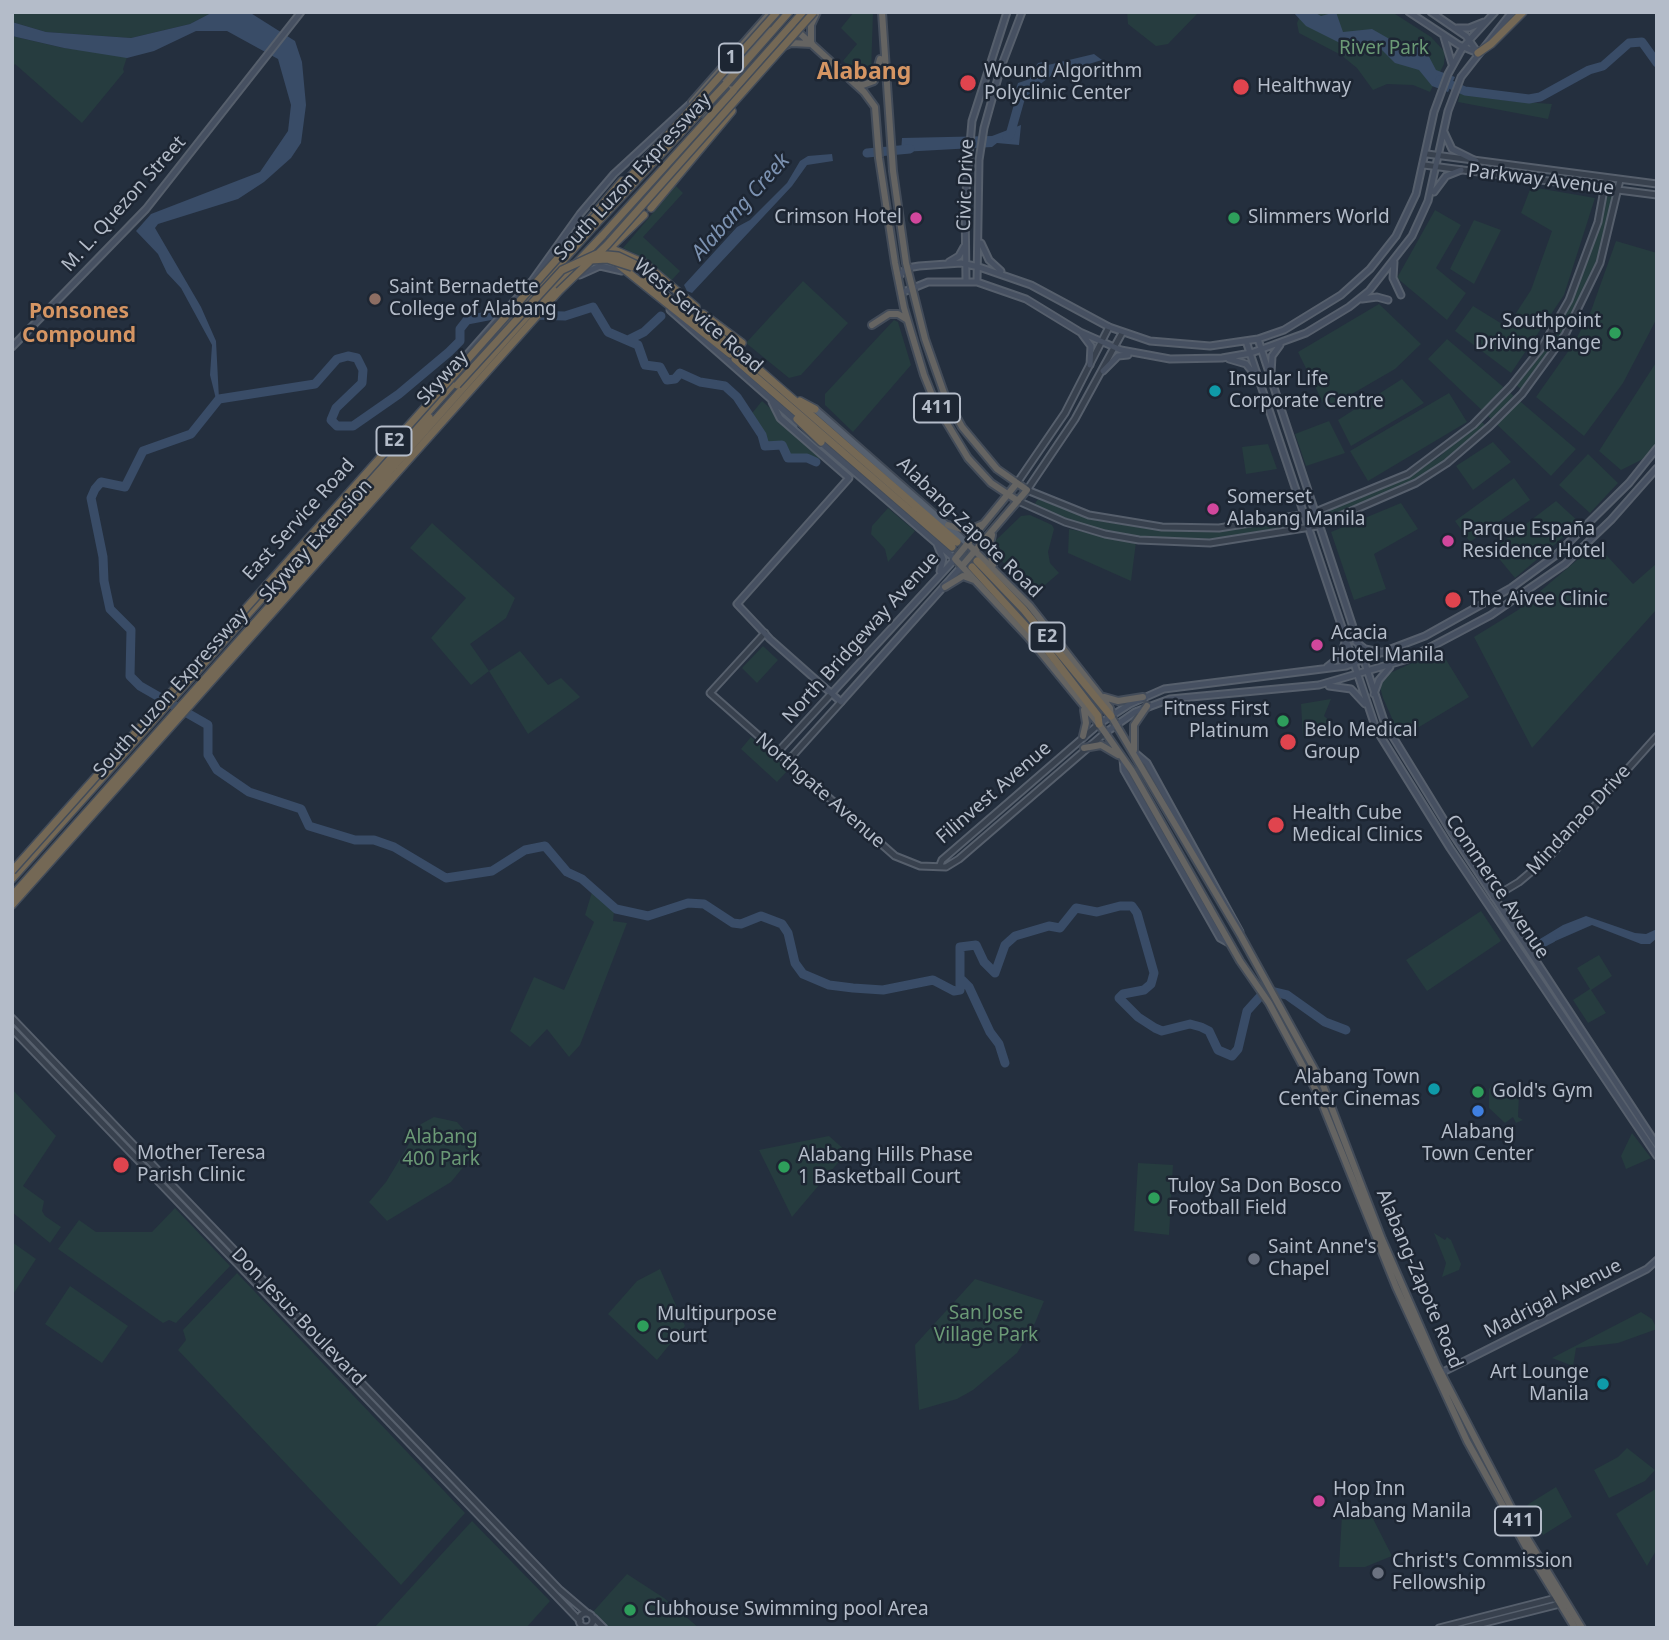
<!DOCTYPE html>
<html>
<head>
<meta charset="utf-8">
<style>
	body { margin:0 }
	#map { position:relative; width:1669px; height:1640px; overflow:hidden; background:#242f3e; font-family:"Noto Sans",sans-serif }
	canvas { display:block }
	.frame { position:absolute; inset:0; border:14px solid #b4bcc9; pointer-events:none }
</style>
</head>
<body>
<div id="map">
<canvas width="1669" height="1640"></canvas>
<div class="frame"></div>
</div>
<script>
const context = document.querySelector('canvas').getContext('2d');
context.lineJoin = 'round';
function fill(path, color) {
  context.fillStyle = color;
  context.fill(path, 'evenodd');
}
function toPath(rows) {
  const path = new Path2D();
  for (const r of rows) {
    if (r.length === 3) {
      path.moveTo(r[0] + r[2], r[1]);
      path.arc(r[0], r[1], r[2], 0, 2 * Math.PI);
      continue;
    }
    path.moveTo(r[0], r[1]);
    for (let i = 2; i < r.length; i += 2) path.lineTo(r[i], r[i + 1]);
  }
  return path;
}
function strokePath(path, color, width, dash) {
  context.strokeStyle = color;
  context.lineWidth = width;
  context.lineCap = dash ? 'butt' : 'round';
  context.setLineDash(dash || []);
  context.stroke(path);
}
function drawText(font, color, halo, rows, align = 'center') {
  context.font = font + ' "Noto Sans",sans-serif';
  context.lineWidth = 5;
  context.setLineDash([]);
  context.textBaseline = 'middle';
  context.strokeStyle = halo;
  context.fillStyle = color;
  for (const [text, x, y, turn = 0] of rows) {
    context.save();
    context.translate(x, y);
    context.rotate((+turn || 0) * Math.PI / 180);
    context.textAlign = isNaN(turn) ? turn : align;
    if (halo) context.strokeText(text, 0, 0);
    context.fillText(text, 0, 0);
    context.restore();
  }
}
fill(toPath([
	[12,12,213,12,190,24,131,38,46,32,12,22],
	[854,12,873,12,871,74,862,78,843,61,857,44,841,28],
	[1127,12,1194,12,1197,14,1168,44,1156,46,1128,24],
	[1302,12,1392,12,1431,37,1445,52,1444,64,1430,92,1413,85,1387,84,1373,90,1357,68,1341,55,1299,33,1297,23],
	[12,36,64,48,128,54,123,69,124,72,82,123,15,64,12,68],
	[1460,93,1510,101,1552,104,1548,119,1458,102],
	[676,186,683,193,643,237,680,271,671,281,646,259,623,248],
	[1531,187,1595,198,1564,295,1511,373,1455,331,1473,306,1507,327,1531,290,1552,231,1521,213],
	[1606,191,1615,192,1598,262,1574,315,1522,390,1515,384,1565,310,1580,278,1600,221],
	[1435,210,1461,225,1436,268,1466,293,1447,320,1397,278],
	[1474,220,1501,230,1474,284,1450,269],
	[1616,241,1657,253,1657,318,1623,383,1584,436,1536,397,1574,343,1591,311],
	[803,281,848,323,801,375,789,378,746,343],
	[1379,304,1421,344,1395,369,1326,409,1298,352],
	[894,320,898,322,911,365,853,432,825,405,825,394],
	[1447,339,1576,449,1551,476,1428,359],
	[1657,361,1657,442,1643,459,1621,470,1599,451],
	[1402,379,1424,403,1351,446,1338,420],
	[1449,393,1467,422,1368,481,1350,451],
	[762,401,843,473,845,480,824,460,808,456,790,458,782,443,765,444,763,433,749,417],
	[1480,420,1487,427,1446,461,1415,482,1320,523,1318,513,1401,481,1439,457],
	[1329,421,1345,453,1306,466,1295,434],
	[1493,442,1511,462,1473,490,1456,466],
	[1268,444,1277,469,1246,474,1242,447],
	[1588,454,1618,483,1590,513,1559,485],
	[1514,478,1530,500,1470,542,1455,521],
	[1038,499,1090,519,1142,528,1219,531,1293,520,1295,527,1222,539,1143,538,1098,529,1051,513,1034,505],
	[1556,501,1580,523,1515,578,1492,550],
	[1401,503,1418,529,1374,554,1386,589,1354,600,1331,532],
	[888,508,915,531,888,562,885,549,871,534,872,526],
	[1030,515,1052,525,1054,529,1048,552,1050,563,1059,573,1032,596,995,553,996,540,1021,516],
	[432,523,515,598,506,618,470,644,489,671,520,651,548,685,561,678,580,697,528,734,489,671,471,685,431,638,466,598,410,548],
	[1069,529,1136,542,1131,581,1068,553],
	[1596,544,1633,584,1657,563,1657,609,1532,748,1474,637,1518,610],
	[763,646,778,660,757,683,742,668],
	[1440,650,1469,697,1404,736,1399,734,1383,698,1380,687,1382,681,1388,674],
	[1331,699,1324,716,1334,725,1325,734,1317,732,1303,738,1301,704],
	[751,737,788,770,777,782,741,749],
	[592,892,614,911,613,921,627,923,580,1045,569,1057,547,1029,530,1047,510,1031,534,977,564,990,594,922,585,915],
	[1481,911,1501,941,1427,991,1406,960],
	[1599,955,1612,976,1591,990,1606,1013,1588,1023,1573,1000,1590,989,1577,968],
	[1501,1081,1519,1094,1518,1117,1523,1120,1516,1123,1513,1117,1505,1123,1489,1108,1489,1089,1493,1083],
	[12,1089,56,1136,23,1186,44,1201,42,1211,45,1216,61,1227,50,1243,12,1212],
	[434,1117,457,1122,464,1130,471,1148,469,1160,451,1182,387,1221,369,1202,386,1182,421,1124],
	[1632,1133,1651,1158,1626,1169,1621,1156],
	[829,1136,847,1152,792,1217,759,1150],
	[1138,1163,1173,1165,1169,1235,1134,1231],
	[175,1208,230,1266,176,1323,169,1320,163,1323,58,1249,79,1220,96,1232,152,1232],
	[1434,1233,1445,1240,1447,1237,1451,1240,1461,1264,1459,1270,1442,1277,1446,1263],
	[12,1242,36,1259,12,1296],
	[660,1269,685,1326,657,1360,608,1314,637,1281],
	[237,1273,465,1513,401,1585,178,1350,186,1340,183,1330],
	[975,1279,1044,1301,1035,1323,1017,1353,973,1390,957,1399,919,1410,915,1345],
	[70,1286,128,1326,102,1363,45,1324],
	[1641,1312,1652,1319,1657,1329,1618,1343,1576,1348,1573,1366,1552,1358],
	[1627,1448,1655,1470,1645,1481,1609,1498,1594,1470,1618,1457],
	[1556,1487,1572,1517,1543,1535,1527,1505],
	[1657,1488,1657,1549,1647,1566,1616,1514],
	[1359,1505,1368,1509,1392,1556,1365,1567,1339,1567,1342,1515],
	[472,1521,550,1601,526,1628,374,1628],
	[627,1574,664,1598,699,1628,602,1628,592,1613]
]), '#263c3f');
fill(toPath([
	[213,12,249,12,295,41,302,62,306,105,301,143,291,158,264,182,238,199,158,224,155,228,201,307,216,341,219,399,216,399,210,375,212,345,181,288,167,273,158,254,136,231,151,214,260,172,288,131,291,105,278,59,227,31,196,31,154,51,127,58,64,48,12,36,12,22,46,32,131,38,190,24],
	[1293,12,1314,12,1321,16,1336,12,1343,32,1372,29,1393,41,1420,47,1426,51,1436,70,1455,77,1448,92,1432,86,1419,70,1395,63,1381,49,1368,48,1358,52,1306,26],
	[1094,54,1102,60,1052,75,1025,96,1017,97,1015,92,1018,83,1027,80,1038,63,1043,62,1048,65],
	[1021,125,1019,145,997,143,992,147,901,152,902,138,992,136],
	[832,154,833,161,807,165,792,186,692,293,687,291,684,285,737,227,750,220,787,183,800,161,808,156],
	[1586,916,1635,933,1646,934,1657,929,1657,938,1650,944,1641,944,1592,925,1544,946,1540,939,1563,925]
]), '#394c67');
strokePath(toPath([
	[1440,80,1465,91,1529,99,1540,97,1589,70,1603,66,1629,43,1642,42,1657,63],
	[1007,137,1010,135,1021,96,1029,88],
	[867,153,910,149],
	[630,339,644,332,661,316],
	[219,399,191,434,143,451,125,487,101,482,95,489,91,498,103,557,104,581,110,609,131,630,130,676,140,686,208,725,208,755,217,770,249,792,301,809,309,826,355,840,374,840,394,847,446,878,492,871,525,850,545,846,567,872,582,879,616,909,648,916,688,903,704,904,733,923,741,924,761,916,782,924,788,933,795,963,803,974,829,985,853,988,883,990,933,980,954,991,960,990,960,947,976,945,984,962,995,973,1005,945,1015,936,1049,926,1060,928,1076,908,1097,912,1120,906,1132,906,1137,913,1154,973,1151,984,1144,990,1123,994,1119,998,1138,1017,1155,1028,1162,1031,1190,1024,1201,1027,1209,1031,1218,1050,1232,1056,1238,1049,1247,1011,1266,990,1287,995,1325,1022,1346,1030],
	[219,399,315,384,337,359,348,356,357,358,363,370,362,383,336,408,331,420,337,426,353,426,399,394,449,352,460,341,460,329,467,320,498,314,565,316,593,307,608,332,638,345,645,365,660,367,667,380,675,379,680,373,700,382,725,386,737,397,762,435,765,446,782,445,788,458,807,458,816,462],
	[1535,947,1552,938],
	[962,980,969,987,990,1032,999,1044,1005,1063]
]), '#394c67', 9);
strokePath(toPath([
	[952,547,972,567]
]), '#3a4453', 7, [7, 3.5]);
const tertiary = toPath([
	[1427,154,1657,184],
	[1424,165,1657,195],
	[1122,333,1075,419,1027,490,1089,515,1162,527,1219,528,1313,513,1408,474,1473,425,1511,386,1542,347,1569,300,1598,222,1606,179],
	[1017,483,1065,413,1109,327],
	[1018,501,1065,522,1105,534,1139,540,1210,543,1317,526,1416,483,1447,463,1490,426,1522,394,1565,335,1600,263,1620,180],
	[765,633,710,693,895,856,920,866,946,867,959,859,1105,733],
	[777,753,832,693],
	[787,762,841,702],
	[940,865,942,860,1099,724],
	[1494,897,1519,882,1551,855,1657,736],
	[12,1018,560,1590,587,1613],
	[12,1029,580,1621],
	[586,1620,7],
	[594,1618,604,1628],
	[1439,1628,1560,1597],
	[1465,1628,1564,1603]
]);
const secondary = toPath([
	[1409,12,1459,45,1478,53],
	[1431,12,1466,36,1478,53],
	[1457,28,1469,28,1484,22],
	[1444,37,1452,64],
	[1444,132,1452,149,1476,161],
	[1434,192,1446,176,1461,170],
	[981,243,989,260,1001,271],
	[949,262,959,256,964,247],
	[1394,262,1393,278,1401,295],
	[580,275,600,266,622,271],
	[898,277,907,268,919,266,961,263,979,267,1031,285,1109,327,1150,341,1210,346,1258,339,1284,330,1341,295,1370,269,1396,236,1416,194,1434,112,1448,74,1463,47,1495,12],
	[966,280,965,203,972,121,1007,12],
	[977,282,979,160,984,128,1001,67,1022,12],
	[901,293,928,282,977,282,1026,299,1080,332,1121,350,1170,359,1222,358,1251,353,1306,333,1349,307,1369,291,1412,236,1428,201,1448,111,1461,77,1512,12],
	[1362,299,1377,297,1388,300],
	[670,310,797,422],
	[1082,334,1091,346,1090,365],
	[1258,339,1385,724,1452,833,1657,1145],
	[1246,341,1376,729,1450,848,1657,1156],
	[12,347,146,209,301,12],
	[1229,359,1246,364,1255,375],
	[1103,371,1118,356,1128,355],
	[1271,374,1272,356,1280,345],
	[435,391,532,281,580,214,614,174,692,102],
	[772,402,780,418,849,478,737,604,770,639,841,702,962,566],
	[820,442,955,559,832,693],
	[937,544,943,559,940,571],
	[1356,642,1365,649,1385,653],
	[1327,667,1341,656,1345,642],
	[1329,686,1351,689,1365,704],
	[1374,694,1379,680,1390,667],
	[1099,724,1130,704,1164,689,1346,666,1425,636,1511,588,1556,555,1629,483,1657,448],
	[1105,733,1135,712,1170,699,1319,685,1408,659,1491,615,1565,564,1611,520,1657,468],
	[1134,752,1147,763,1240,932],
	[1123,759,1124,770,1203,908,1220,938,1229,943],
	[1439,1374,1647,1269,1657,1260]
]);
const primary = toPath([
	[815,409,968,544]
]);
const trunk = toPath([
	[882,12,893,171,906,263,925,339,945,396,962,427,997,469,1027,490,962,566],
	[794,28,864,92,875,107,879,158,895,263,904,308,924,375,936,405,968,458,991,483,1018,501],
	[811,43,811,25,817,12],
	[773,51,791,43,812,44],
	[856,83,863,85,874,81,880,59],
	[736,90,727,89,724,81,769,30],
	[726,113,713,116,704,114,692,102,771,12],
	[872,325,889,314,898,314,906,319],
	[1017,483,955,559,1028,637,1099,724,1132,771,1240,961,1269,1003,1319,1096,1396,1287,1467,1441,1527,1549,1575,1628],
	[948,525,967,531,983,524],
	[992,535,989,548,993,565],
	[968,544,1030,606,1110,708,1111,716,1241,936,1323,1085,1382,1239,1437,1365,1526,1536,1582,1628],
	[945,587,963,576,974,580],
	[1104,697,1118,701,1143,697],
	[1083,736,1086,723,1084,710],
	[1084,748,1101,745,1118,755],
	[1134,750,1134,725,1147,706]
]);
const motorway = toPath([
	[1478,53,1491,44,1523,12],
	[726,84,789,12],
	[733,91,803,12],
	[651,208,732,111],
	[578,233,622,181],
	[610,248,644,263,696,307],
	[609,249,644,215],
	[619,265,730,354],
	[645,277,723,346],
	[703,314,742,343],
	[717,334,735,349],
	[740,353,957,542],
	[735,359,952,547],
	[800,401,815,409],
	[797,419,821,442],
	[977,561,1024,610,1111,716],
	[972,567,1045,647,1098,716,1099,724],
	[295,568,429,417],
	[12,879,593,227],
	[12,896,535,307,603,235],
	[12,905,559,291]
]);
strokePath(tertiary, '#565f6c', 9);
strokePath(secondary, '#565f6c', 9);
strokePath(primary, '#414a57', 10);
strokePath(trunk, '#434c59', 10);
strokePath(motorway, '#434c59', 10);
strokePath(tertiary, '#38414e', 5);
strokePath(secondary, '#465061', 5);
strokePath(primary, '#56606e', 6);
strokePath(trunk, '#656462', 6);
strokePath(motorway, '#746855', 7);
const motorwayBridge = toPath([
	[593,227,726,84],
	[603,235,733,91],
	[590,260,607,259,632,267],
	[559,291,607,245,814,12],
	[457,385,562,270,597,254,618,256,637,265],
	[12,871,777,12]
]);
strokePath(motorwayBridge, '#434c59', 10, []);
strokePath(motorwayBridge, '#746855', 7);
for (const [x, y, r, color] of [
	[968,83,9,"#e0444e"],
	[1241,87,9,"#e0444e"],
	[916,218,7,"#d1479c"],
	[1234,218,7,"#2e9e5b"],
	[375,299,7,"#8d6e63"],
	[1615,333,7,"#2e9e5b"],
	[1215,391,7,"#0f9aa8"],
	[1213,509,7,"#d1479c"],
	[1448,541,7,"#d1479c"],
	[1453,600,9,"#e0444e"],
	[1317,645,7,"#d1479c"],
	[1283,721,7,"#2e9e5b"],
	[1288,742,9,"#e0444e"],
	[1276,825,9,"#e0444e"],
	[1434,1089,7,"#0f9aa8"],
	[1478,1092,7,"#2e9e5b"],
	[1478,1111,7,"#3f7fe0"],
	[121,1165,9,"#e0444e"],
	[784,1167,7,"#2e9e5b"],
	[1154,1198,7,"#2e9e5b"],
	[1254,1259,7,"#6b7280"],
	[643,1326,7,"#2e9e5b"],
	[1603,1384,7,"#0f9aa8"],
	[1319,1501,7,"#d1479c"],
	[1378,1573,7,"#6b7280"],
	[630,1610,7,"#2e9e5b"]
]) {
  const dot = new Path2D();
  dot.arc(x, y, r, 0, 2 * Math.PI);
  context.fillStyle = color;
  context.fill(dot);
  strokePath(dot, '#1d2633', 2.5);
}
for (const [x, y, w] of [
	[731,58,24],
	[937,408,46],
	[394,441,35],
	[1047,637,35],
	[1518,1521,46]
]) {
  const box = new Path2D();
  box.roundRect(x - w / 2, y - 14.5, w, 29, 5);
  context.fillStyle = '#1d2633';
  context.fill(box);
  strokePath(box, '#b4bcc9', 2);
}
drawText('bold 18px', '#b4bcc9', null, [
	["1",731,58],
	["411",937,408],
	["E2",394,441],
	["E2",1047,637],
	["411",1518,1521]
]);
drawText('19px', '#6b9a76', '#1d2633', [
	["River Park",1384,49],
	["Alabang",441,1138],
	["400 Park",441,1160],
	["San Jose",986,1314],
	["Village Park",986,1336]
]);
drawText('19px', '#b4bcc9', '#1d2633', [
	["Wound Algorithm",984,72],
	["Polyclinic Center",984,94],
	["Healthway",1257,87],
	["Crimson Hotel",902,218,"right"],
	["Slimmers World",1248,218],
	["Saint Bernadette",389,288],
	["College of Alabang",389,310],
	["Southpoint",1601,322,"right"],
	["Driving Range",1601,344,"right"],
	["Insular Life",1229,380],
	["Corporate Centre",1229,402],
	["Somerset",1227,498],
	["Alabang Manila",1227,520],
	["Parque España",1462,530],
	["Residence Hotel",1462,552],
	["The Aivee Clinic",1469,600],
	["Acacia",1331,634],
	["Hotel Manila",1331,656],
	["Fitness First",1269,710,"right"],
	["Platinum",1269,732,"right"],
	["Belo Medical",1304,731],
	["Group",1304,753],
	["Health Cube",1292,814],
	["Medical Clinics",1292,836],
	["Alabang Town",1420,1078,"right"],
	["Center Cinemas",1420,1100,"right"],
	["Gold's Gym",1492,1092],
	["Alabang",1478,1133,"center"],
	["Town Center",1478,1155,"center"],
	["Mother Teresa",137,1154],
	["Parish Clinic",137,1176],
	["Alabang Hills Phase",798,1156],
	["1 Basketball Court",798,1178],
	["Tuloy Sa Don Bosco",1168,1187],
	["Football Field",1168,1209],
	["Saint Anne's",1268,1248],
	["Chapel",1268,1270],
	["Multipurpose",657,1315],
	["Court",657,1337],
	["Art Lounge",1589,1373,"right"],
	["Manila",1589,1395,"right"],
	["Hop Inn",1333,1490],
	["Alabang Manila",1333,1512],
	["Christ's Commission",1392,1562],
	["Fellowship",1392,1584],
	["Clubhouse Swimming pool Area",644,1610]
], 'left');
drawText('19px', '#b4bcc9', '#1d2633', [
	["South Luzon Expressway",633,177,-47],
	["Parkway Avenue",1541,180,7],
	["Civic Drive",966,185,-88],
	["M. L. Quezon Street",124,204,-48],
	["West Service Road",698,316,41],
	["Skyway",443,378,-48],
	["East Service Road",299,520,-48],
	["Alabang-Zapote Road",969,528,44],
	["Skyway Extension",316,541,-48],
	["North Bridgeway Avenue",861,638,-48],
	["South Luzon Expressway",171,693,-48],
	["Northgate Avenue",820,791,41],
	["Filinvest Avenue",994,793,-41],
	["Mindanao Drive",1579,820,-47],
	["Commerce Avenue",1497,887,56],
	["Alabang-Zapote Road",1419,1279,67],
	["Madrigal Avenue",1553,1299,-27],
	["Don Jesus Boulevard",298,1317,46]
]);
drawText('italic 21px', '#7c92b1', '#1d2633', [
	["Alabang Creek",741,207,-48]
]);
drawText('bold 21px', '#d59563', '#1d2633', [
	["Ponsones",79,312],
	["Compound",79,336]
]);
drawText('bold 23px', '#d59563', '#1d2633', [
	["Alabang",864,72]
]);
</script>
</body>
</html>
